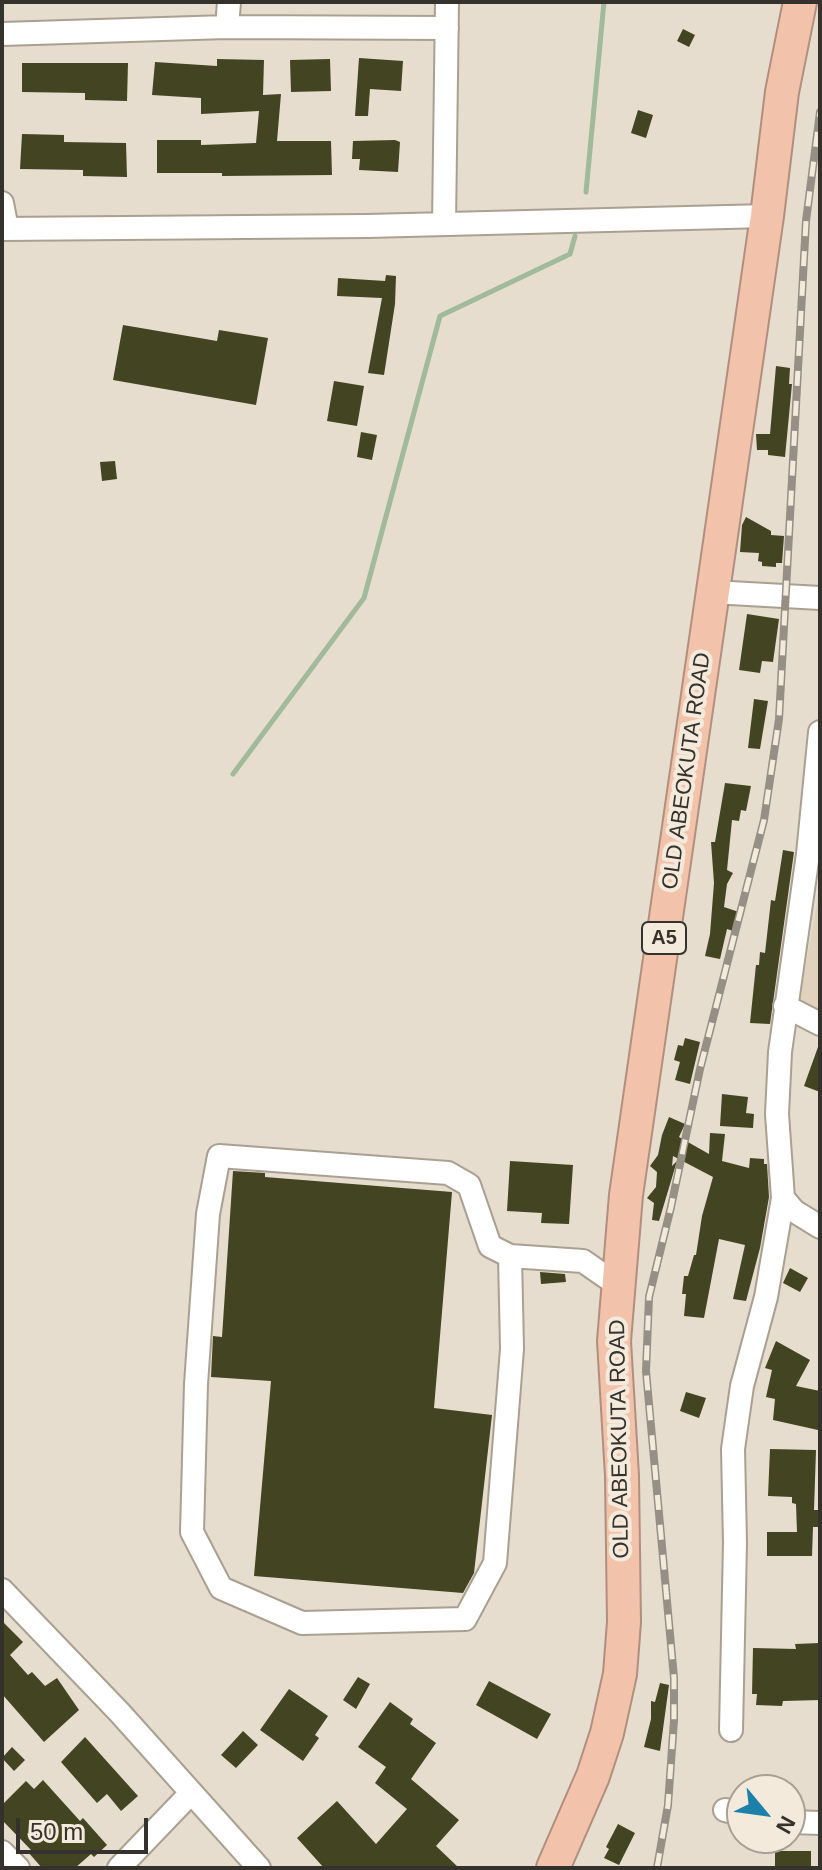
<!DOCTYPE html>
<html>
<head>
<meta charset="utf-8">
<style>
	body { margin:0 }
	#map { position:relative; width:822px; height:1870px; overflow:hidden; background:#e6ddce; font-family:Helvetica,sans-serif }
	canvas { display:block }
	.frame { position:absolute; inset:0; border:4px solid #35312c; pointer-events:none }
	.north { position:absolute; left:726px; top:1774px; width:80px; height:80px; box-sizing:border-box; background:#f4eadb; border:2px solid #a8a095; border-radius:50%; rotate:119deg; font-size:22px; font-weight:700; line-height:32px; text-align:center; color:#35312c }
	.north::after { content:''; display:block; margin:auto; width:28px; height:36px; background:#1d80ab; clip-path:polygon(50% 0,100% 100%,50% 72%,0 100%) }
	.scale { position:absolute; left:16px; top:1818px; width:132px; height:36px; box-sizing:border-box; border:4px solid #35312c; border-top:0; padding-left:10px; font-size:24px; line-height:28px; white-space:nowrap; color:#35312c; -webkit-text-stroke:6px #f4eadb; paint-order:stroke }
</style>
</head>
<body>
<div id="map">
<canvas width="822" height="1870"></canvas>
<div class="frame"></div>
<div class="north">N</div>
<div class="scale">50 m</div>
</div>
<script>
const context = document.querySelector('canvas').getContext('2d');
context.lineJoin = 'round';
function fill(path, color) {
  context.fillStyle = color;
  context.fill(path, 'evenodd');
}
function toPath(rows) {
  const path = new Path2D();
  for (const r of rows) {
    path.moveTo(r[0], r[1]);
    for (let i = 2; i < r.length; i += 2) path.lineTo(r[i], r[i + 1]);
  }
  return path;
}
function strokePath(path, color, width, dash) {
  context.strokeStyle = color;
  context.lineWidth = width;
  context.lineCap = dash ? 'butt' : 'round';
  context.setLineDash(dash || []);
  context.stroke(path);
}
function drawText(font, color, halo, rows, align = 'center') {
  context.font = font + ' Helvetica,sans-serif';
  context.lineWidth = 8;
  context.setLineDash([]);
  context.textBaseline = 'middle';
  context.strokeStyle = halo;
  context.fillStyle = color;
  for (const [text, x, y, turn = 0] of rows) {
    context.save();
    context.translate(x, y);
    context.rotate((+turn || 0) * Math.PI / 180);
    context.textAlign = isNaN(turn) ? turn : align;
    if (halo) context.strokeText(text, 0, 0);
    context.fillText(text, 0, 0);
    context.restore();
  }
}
fill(toPath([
	[820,886,820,1018,798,1008]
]), '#e0d2bd');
strokePath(toPath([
	[586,192,604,2],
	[233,774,364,598,440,316,570,254,575,236]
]), '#a0ba9b', 5);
fill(toPath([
	[683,29,695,35,689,47,677,41],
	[359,58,403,61,401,91,370,89,368,116,355,116],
	[217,59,264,60,263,95,281,94,277,141,331,141,332,175,222,176,222,173,157,173,157,140,201,140,201,145,256,143,259,111,201,114,201,98,152,95,155,62,217,66],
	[330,59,331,91,291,92,290,60],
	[22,63,128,63,127,101,85,100,85,93,22,92],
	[638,110,653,115,646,138,631,133],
	[22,134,64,135,64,142,126,143,127,177,83,176,83,170,20,169],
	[395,140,400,142,398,172,359,170,360,159,352,159,353,141],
	[386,275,396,276,395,304,384,375,368,373,382,298,337,296,338,278,385,281],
	[123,325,217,341,219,330,268,338,256,405,113,380],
	[776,366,790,368,789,384,792,384,785,457,768,455,768,450,757,450,756,434,770,434],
	[334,381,364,386,357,426,327,421],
	[361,432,377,435,372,460,357,457],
	[115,461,117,479,102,481,100,462],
	[746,517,771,531,771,535,784,536,782,563,776,563,776,567,762,566,762,562,758,561,759,553,740,552,742,525],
	[747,614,779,619,773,662,762,661,760,673,739,670],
	[754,699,768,701,760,749,748,748],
	[725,783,751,786,746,811,741,810,739,821,732,820,727,870,733,873,727,884,724,907,739,912,733,931,727,929,720,959,705,956,710,934,714,883,711,842,715,842],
	[783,850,794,852,770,1024,750,1023,756,965,759,965,760,952,765,953,771,900,775,901],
	[685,1038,700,1042,690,1084,675,1080,680,1062,674,1060,678,1045,683,1046],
	[818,1047,820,1048,820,1092,804,1086],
	[722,1094,748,1097,746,1113,754,1114,753,1128,720,1126],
	[669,1117,685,1124,679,1137,709,1154,710,1133,725,1134,722,1161,749,1168,750,1158,764,1159,764,1164,767,1164,769,1197,760,1248,746,1301,733,1299,745,1245,719,1239,704,1318,684,1316,686,1294,682,1294,684,1276,688,1276,694,1255,696,1255,702,1216,713,1177,673,1156,672,1166,677,1161,659,1221,652,1220,654,1203,647,1198,656,1187,657,1172,650,1166,658,1155,662,1135],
	[510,1161,573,1165,569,1224,541,1223,542,1213,507,1211],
	[233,1171,265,1173,265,1177,452,1192,434,1408,492,1415,474,1573,463,1593,254,1576,271,1381,211,1377,213,1336,222,1337],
	[790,1268,808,1278,800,1292,783,1283],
	[540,1272,565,1274,566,1282,541,1284],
	[776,1341,810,1360,796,1386,820,1391,818,1430,773,1420,775,1399,766,1397,772,1370,765,1368],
	[686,1392,706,1398,699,1418,680,1411],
	[770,1449,816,1450,814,1510,818,1510,818,1527,813,1527,812,1556,767,1556,767,1532,797,1532,796,1504,792,1503,792,1497,768,1496],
	[2,1621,23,1642,10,1655,28,1675,32,1672,45,1686,57,1678,79,1710,44,1742,2,1694],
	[820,1643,820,1700,783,1701,782,1706,756,1705,757,1694,752,1694,753,1648,796,1649,795,1644],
	[358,1677,370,1684,356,1709,343,1700],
	[489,1681,551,1714,537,1739,476,1705],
	[660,1683,669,1685,660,1751,644,1747,651,1719,651,1701,655,1702],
	[289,1689,328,1716,315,1735,319,1738,303,1761,260,1730],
	[390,1702,413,1719,410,1724,436,1743,411,1779,459,1820,436,1846,459,1868,324,1868,297,1838,337,1801,376,1844,407,1809,375,1783,386,1767,358,1747],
	[243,1731,258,1745,236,1768,221,1755],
	[85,1737,138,1796,121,1811,107,1794,97,1803,61,1762],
	[12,1747,25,1760,14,1771,2,1758],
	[43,1780,80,1821,83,1818,107,1845,94,1857,91,1854,75,1868,42,1868,28,1852,31,1850,2,1820,2,1805,26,1781,34,1789],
	[618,1824,635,1833,619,1865,604,1858,609,1849,606,1847],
	[775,1851,811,1851,811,1868,775,1868]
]), '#434421');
const minor = toPath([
	[227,27,229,2],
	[2,34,227,27,447,28],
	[2,203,7,229],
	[444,224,447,2],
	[2,229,367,226,767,216],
	[712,592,820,598],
	[820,732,808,854,780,1052,777,1114,783,1198,794,1211,820,1227],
	[785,1006,820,1024],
	[510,1256,512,1349,495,1563,465,1619,302,1623,221,1588,192,1532,196,1384,208,1214,219,1156,448,1173,469,1185,490,1246,510,1256,583,1261,619,1286],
	[2,1590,120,1713,259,1868],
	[731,1730,735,1543,733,1449,742,1386,766,1297,783,1198],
	[725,1810,742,1814],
	[790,1822,820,1823],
	[2,1852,18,1868],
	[119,1868,191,1793]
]);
const highway = toPath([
	[553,1868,593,1776,607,1733,620,1674,624,1622,622,1476,614,1341,626,1195,767,216,782,92,800,2]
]);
strokePath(minor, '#a9a092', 26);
strokePath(highway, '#b08f7e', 36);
strokePath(minor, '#fff', 22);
strokePath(highway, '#f2c2aa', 32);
const rail = toPath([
	[657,1868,668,1805,674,1720,674,1678,646,1371,649,1297,671,1207,700,1069,764,820,779,719,806,221,820,112]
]);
strokePath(rail, '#958f84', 8);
strokePath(rail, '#f4eadb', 5, [15]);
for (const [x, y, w] of [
	[664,938,44]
]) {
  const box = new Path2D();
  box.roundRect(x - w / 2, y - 16, w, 32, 6);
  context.fillStyle = '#f4eadb';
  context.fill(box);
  strokePath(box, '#35312c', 2);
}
drawText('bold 20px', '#35312c', null, [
	["A5",664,938]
]);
drawText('22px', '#35312c', '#f4eadb', [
	["OLD ABEOKUTA ROAD",687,771,-82],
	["OLD ABEOKUTA ROAD",620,1439,-91]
]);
</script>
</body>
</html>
